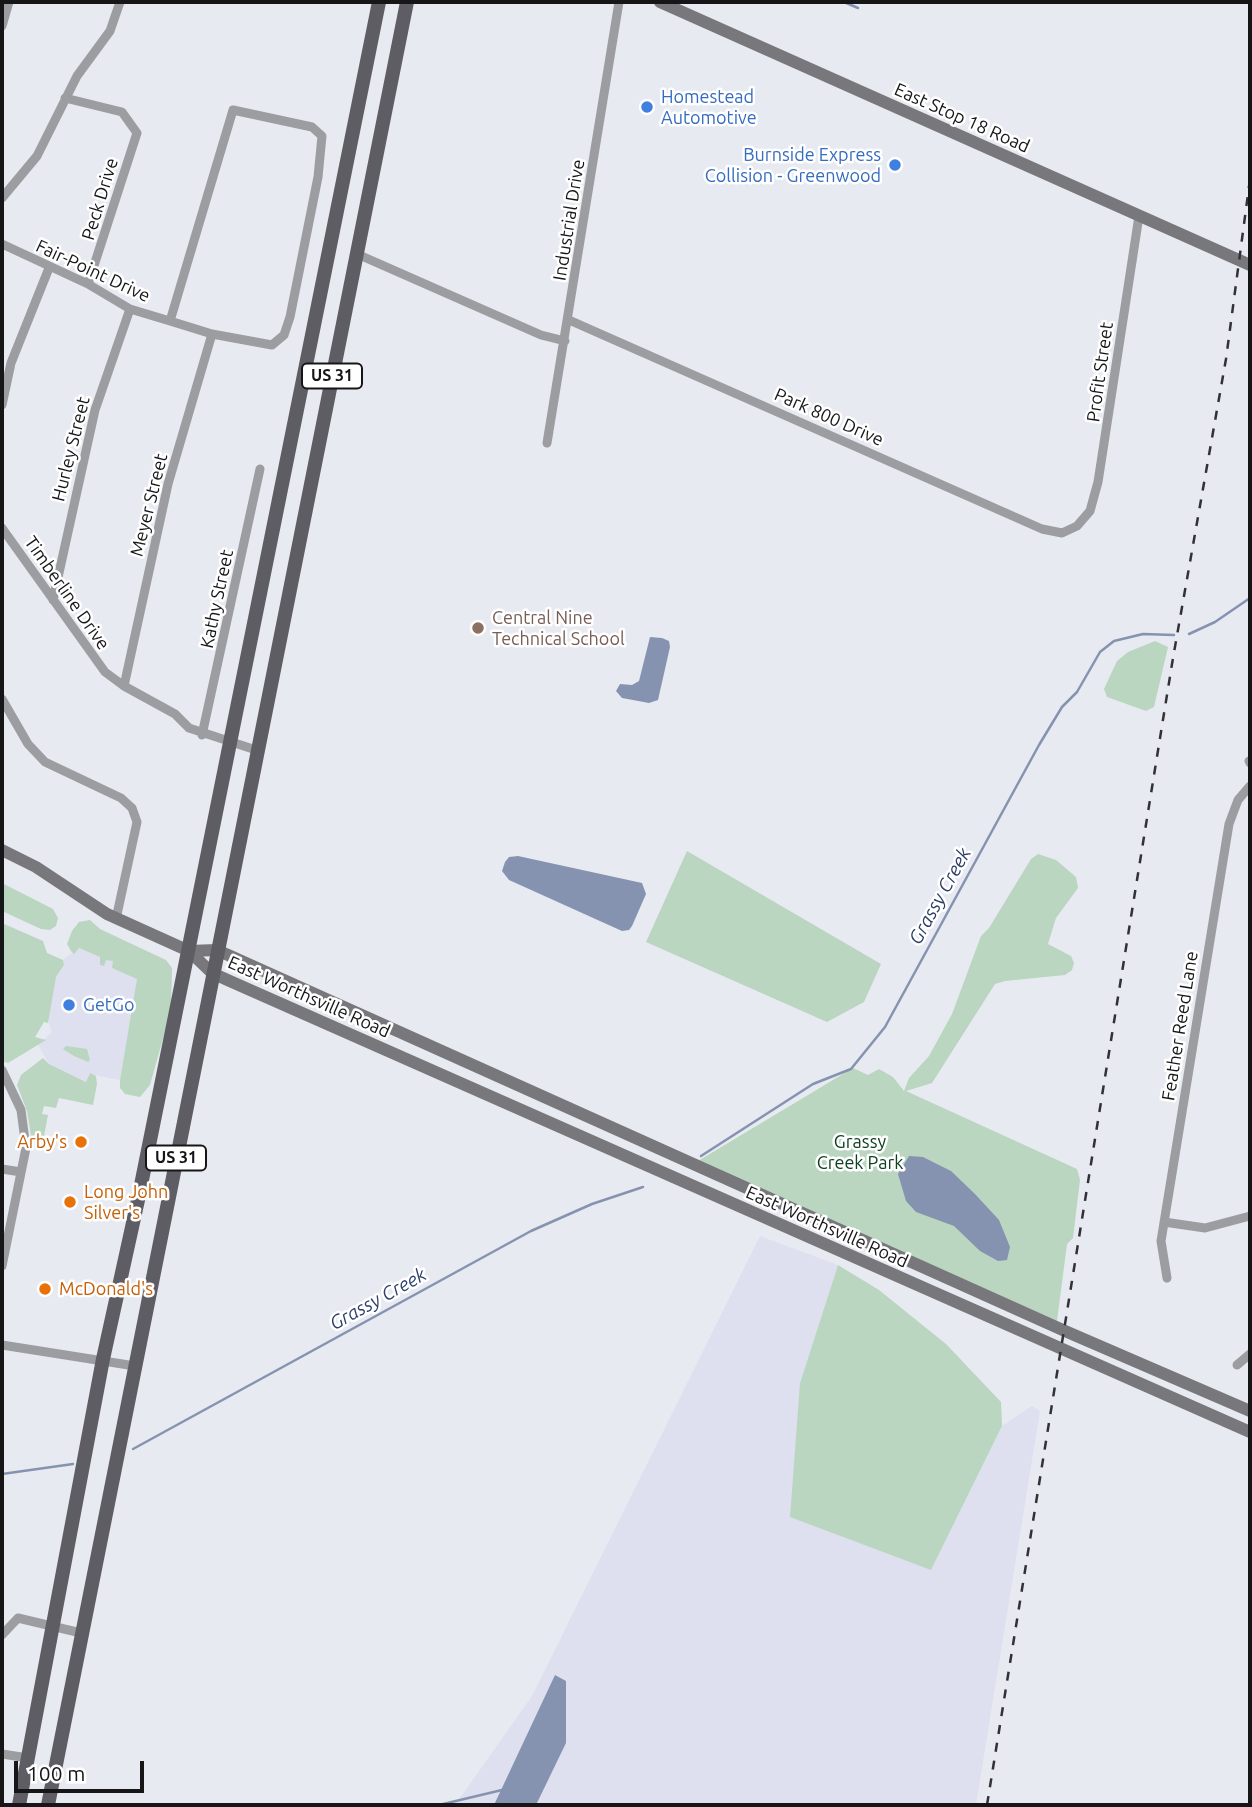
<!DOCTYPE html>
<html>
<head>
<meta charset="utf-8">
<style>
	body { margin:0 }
	#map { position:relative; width:1252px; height:1807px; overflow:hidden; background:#e8eaf1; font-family:Ubuntu,sans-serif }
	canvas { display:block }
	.frame { position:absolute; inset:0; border:4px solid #161619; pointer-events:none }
	.scale { position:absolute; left:14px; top:1761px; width:130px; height:32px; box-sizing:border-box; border:4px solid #161619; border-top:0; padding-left:9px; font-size:21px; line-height:24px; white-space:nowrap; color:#161619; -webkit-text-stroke:5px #fff; paint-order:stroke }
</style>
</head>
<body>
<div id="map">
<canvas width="1252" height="1807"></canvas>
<div class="frame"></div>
<div class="scale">100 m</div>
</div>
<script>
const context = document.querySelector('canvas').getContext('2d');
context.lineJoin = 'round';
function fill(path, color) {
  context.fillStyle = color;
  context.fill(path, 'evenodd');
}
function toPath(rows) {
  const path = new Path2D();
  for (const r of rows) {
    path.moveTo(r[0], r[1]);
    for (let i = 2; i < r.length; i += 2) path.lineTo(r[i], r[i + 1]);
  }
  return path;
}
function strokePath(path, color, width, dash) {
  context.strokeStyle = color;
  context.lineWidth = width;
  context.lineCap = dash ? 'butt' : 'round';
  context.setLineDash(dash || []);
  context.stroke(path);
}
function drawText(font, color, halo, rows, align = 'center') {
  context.font = font + ' Ubuntu,sans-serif';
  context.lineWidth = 5;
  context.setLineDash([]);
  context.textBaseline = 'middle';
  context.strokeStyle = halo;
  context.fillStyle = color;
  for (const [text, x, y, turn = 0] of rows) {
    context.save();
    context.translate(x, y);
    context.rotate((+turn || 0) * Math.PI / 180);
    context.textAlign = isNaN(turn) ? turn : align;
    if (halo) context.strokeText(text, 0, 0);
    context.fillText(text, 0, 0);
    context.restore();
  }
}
fill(toPath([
	[78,948,114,961,112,968,134,975,138,979,120,1080,89,1074,87,1082,49,1064,38,1045,52,1032,47,1018,56,977,64,965,63,960],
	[760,1236,838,1265,800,1383,931,1570,1002,1426,1032,1406,1040,1411,976,1805,455,1805,532,1696]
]), '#dee0ef');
fill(toPath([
	[1155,641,1168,647,1154,707,1146,711,1107,697,1104,689,1117,661,1128,652],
	[687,851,881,964,864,1002,827,1022,646,942],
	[1038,854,1056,860,1076,877,1078,888,1056,918,1048,944,1071,956,1074,963,1072,970,1065,975,1005,981,995,984,932,1083,906,1091,1077,1169,1080,1180,1073,1238,1067,1244,1057,1321,698,1161,853,1068,868,1075,879,1069,893,1077,904,1091,909,1078,929,1056,952,1014,981,936,989,928,1031,859],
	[2,883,53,909,58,918,56,926,50,930,41,929,2,911],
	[90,920,100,929,166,960,172,968,171,1010,150,1085,140,1097,125,1094,120,1088,120,1080,137,979,112,968,113,961,106,960,104,966,100,965,100,957,79,948,74,954,71,951,67,944,72,931,79,922],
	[2,923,43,941,47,953,63,960,64,965,56,977,48,1023,44,1022,35,1037,46,1040,8,1063,2,1061],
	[66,1046,87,1049,90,1060,88,1062,74,1056,63,1049],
	[43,1058,49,1064,86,1082,90,1073,96,1076,97,1084,93,1105,59,1098,56,1108,44,1106,42,1114,48,1115,42,1146,32,1142,27,1111,17,1085,21,1075],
	[838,1265,879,1290,946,1344,1001,1402,1002,1426,931,1570,790,1517,800,1383]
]), '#bad6c0');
fill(toPath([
	[650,637,662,638,669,641,670,647,658,700,649,703,622,698,616,691,620,684,632,685,639,681],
	[518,856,642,883,646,894,632,926,629,930,622,931,509,880,502,871,505,862,509,857],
	[909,1156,923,1157,951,1171,975,1194,999,1220,1010,1247,1007,1260,998,1261,980,1251,954,1226,916,1212,906,1201,898,1174],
	[555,1675,566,1681,566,1743,536,1805,494,1805]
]), '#8693b0');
strokePath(toPath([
	[844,2,858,8],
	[1189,634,1215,622,1250,598],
	[701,1156,813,1084,851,1069,885,1027,1039,745,1062,707,1077,692,1100,652,1114,641,1143,634,1174,635],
	[133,1449,531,1231,592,1204,643,1187],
	[2,1474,73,1464],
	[439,1805,502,1790]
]), '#8693b0', 2.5);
strokePath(toPath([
	[2,26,9,2],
	[65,98,122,112,137,133,88,284],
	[2,198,37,156,77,76,110,31,120,2],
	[2,244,88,284,130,309,170,321,212,334,272,345,284,335,290,317,318,177,322,136,312,127,233,110,170,321],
	[357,254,541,335,565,341],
	[569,320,1042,529,1062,533,1077,526,1090,511,1098,482,1139,216],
	[2,405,11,363,49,268],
	[547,443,619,2],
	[2,528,105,672,124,686,175,714,189,728,256,750],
	[53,600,95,410,130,309],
	[124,686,168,484,212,334],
	[2,699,28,744,45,762,121,798,132,808,137,822,116,919],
	[202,735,260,469],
	[1249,761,1250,763],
	[2,1070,21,1110,26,1148,2,1266],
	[2,1169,21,1172],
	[1164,1222,1205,1228,1250,1216],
	[1167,1278,1161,1241,1229,824,1238,800,1250,786],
	[2,1345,135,1366],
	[1237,1365,1250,1354],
	[2,1635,18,1618,81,1633],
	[2,1754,28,1758]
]), '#9c9da0', 9);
strokePath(toPath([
	[660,2,1250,265],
	[2,850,36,867,107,914,189,951,212,973,232,982,1250,1432],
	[189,951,217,950,1065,1331,1250,1411]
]), '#77777c', 12);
strokePath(toPath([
	[19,1805,103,1359,138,1200,379,2],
	[48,1805,407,2]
]), '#5d5d63', 14);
strokePath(toPath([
	[987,1805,1173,658,1226,359,1250,179]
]), '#323236', 2.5, [9, 9]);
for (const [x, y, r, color] of [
	[647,107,7,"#3f7fe0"],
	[895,165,7,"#3f7fe0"],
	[478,628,7,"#8d6e63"],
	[69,1005,7,"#3f7fe0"],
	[81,1142,7,"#e8710a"],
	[70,1202,7,"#e8710a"],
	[45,1289,7,"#e8710a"]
]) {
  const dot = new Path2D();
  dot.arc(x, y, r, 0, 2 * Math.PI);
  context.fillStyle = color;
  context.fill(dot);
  strokePath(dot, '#fff', 2.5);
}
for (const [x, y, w] of [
	[332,376,60],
	[176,1158,60]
]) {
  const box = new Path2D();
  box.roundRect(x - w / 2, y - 12.5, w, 25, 5);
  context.fillStyle = '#fff';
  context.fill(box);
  strokePath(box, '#161619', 2);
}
drawText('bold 16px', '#161619', null, [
	["US 31",332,376],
	["US 31",176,1158]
]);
drawText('18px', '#366cbe', '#fff', [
	["Homestead",661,97],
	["Automotive",661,118],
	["Burnside Express",881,155,"right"],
	["Collision - Greenwood",881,176,"right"],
	["GetGo",83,1005]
], 'left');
drawText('18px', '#161619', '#fff', [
	["East Stop 18 Road",962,118,24],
	["Peck Drive",100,199,-73],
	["Industrial Drive",569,220,-81],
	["Fair-Point Drive",93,271,25],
	["Profit Street",1100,372,-82],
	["Park 800 Drive",829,417,24],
	["Hurley Street",71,449,-76],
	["Meyer Street",149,505,-76],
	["Timberline Drive",67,593,55],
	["Kathy Street",217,599,-78],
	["East Worthsville Road",309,997,24],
	["Feather Reed Lane",1180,1026,-81],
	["East Worthsville Road",827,1227,24]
]);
drawText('18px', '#785e54', '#fff', [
	["Central Nine",492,618],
	["Technical School",492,639]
], 'left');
drawText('18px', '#c56008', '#fff', [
	["Arby's",67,1142,"right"],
	["Long John",84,1192],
	["Silver's",84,1213],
	["McDonald's",59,1289]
], 'left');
drawText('18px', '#0e4021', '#fff', [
	["Grassy",860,1142],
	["Creek Park",860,1163]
]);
drawText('italic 19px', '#2d3f69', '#fff', [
	["Grassy Creek",940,896,-61],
	["Grassy Creek",378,1299,-29]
]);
</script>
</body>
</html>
